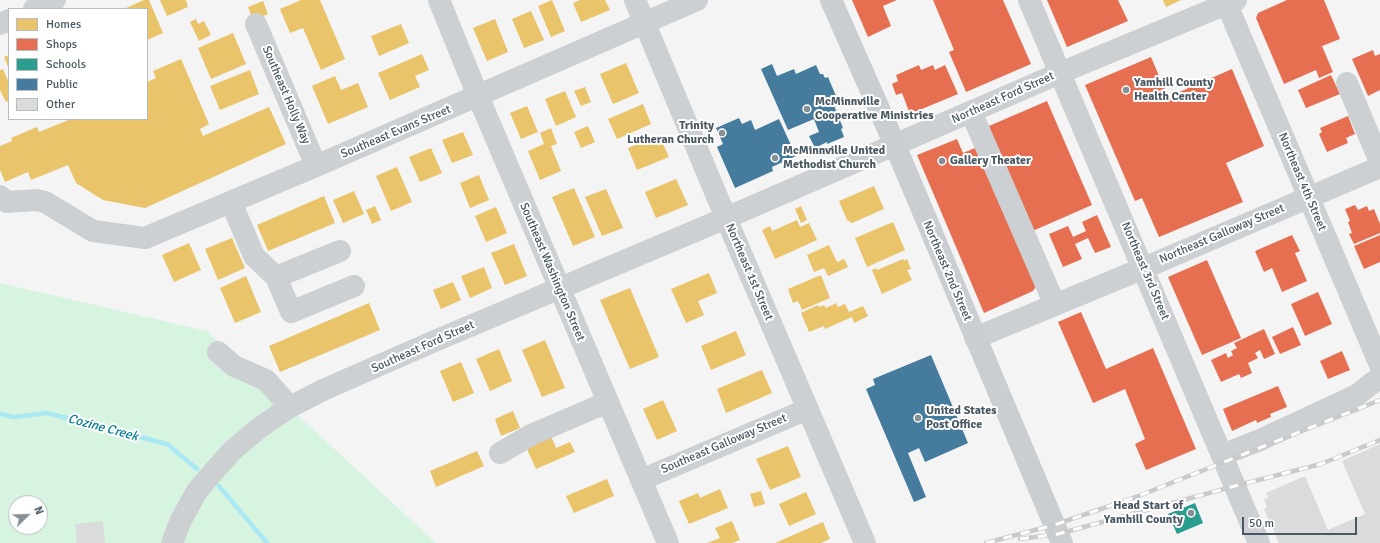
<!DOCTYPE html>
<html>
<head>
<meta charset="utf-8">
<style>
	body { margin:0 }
	#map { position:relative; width:1380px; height:543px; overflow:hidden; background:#f4f4f4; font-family:Signika,sans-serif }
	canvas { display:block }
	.legend { position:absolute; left:8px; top:8px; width:140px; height:112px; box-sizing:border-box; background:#fff; border:1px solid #b6bcc0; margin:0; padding:5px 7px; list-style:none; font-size:12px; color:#495862 }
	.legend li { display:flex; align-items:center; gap:8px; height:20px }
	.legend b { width:20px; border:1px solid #b6bcc0 }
	.north { position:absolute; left:8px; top:495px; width:40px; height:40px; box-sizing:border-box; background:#fff; border:1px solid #b6bcc0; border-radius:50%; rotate:67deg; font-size:11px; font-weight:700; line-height:16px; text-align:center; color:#495862 }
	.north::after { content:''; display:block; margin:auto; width:14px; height:18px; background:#858f95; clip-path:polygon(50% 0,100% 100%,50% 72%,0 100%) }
	.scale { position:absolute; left:1242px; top:517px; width:115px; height:18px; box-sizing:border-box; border:2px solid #495862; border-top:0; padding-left:5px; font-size:12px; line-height:14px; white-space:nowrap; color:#495862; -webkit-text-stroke:3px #fff; paint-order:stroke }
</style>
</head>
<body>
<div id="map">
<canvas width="1380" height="543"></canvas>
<ul class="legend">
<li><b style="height:11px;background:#e9c46a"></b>Homes</li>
<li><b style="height:11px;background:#e76f51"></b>Shops</li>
<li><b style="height:11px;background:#2a9d8f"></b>Schools</li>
<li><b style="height:11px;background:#457b9d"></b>Public</li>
<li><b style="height:11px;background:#dadcdc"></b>Other</li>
</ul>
<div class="north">N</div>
<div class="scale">50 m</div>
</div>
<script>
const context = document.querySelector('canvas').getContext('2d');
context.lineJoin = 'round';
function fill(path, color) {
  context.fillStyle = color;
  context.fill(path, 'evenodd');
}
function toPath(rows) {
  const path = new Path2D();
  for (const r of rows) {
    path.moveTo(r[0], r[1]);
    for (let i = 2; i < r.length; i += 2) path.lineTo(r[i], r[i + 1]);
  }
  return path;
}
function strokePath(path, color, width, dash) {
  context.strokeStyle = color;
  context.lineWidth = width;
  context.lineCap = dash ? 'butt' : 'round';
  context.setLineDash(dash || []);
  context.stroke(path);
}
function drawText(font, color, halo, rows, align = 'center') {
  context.font = font + ' Signika,sans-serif';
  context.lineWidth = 4;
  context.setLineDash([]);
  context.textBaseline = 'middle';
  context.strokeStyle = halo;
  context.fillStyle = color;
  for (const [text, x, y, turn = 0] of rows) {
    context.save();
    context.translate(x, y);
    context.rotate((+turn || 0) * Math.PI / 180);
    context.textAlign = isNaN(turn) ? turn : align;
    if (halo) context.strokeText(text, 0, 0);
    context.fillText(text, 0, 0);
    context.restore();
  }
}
fill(toPath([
	[0,283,207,331,436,543,0,543],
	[16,503,40,503,40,527,16,527]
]), '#d7f4e1');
fill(toPath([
	[144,0,149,0,163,33,147,40,147,9,126,9,126,8],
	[160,0,186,0,188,7,167,16],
	[301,0,320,0,345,59,321,70,303,28,290,33,280,9],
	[552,0,565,31,551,37,538,6],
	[580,0,605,0,610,10,581,22,573,3],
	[1163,0,1181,0,1166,7],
	[263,1,268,14,253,20,248,7],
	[531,11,544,40,524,48,512,19],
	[196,19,198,24,204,21,211,35,199,41,190,22],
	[495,19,508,52,487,61,473,28],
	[401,24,409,43,379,56,371,36],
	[233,33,246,64,211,79,198,48],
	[422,54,429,70,415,76,420,87,390,100,378,73],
	[9,55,9,69,4,57],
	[181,59,209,124,200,129,203,136,269,107,286,144,145,208,103,200,76,183,68,165,31,180,28,172,5,182,0,170,0,146,12,141,11,138,37,127,39,132,71,119,147,119,147,82,156,78,153,71],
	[626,63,639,93,613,104,600,74],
	[3,69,9,83,9,101,6,102,0,90,0,70],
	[250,70,259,94,220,110,210,86],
	[335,76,341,90,358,83,368,107,328,124,312,86],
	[585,87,591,102,581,106,574,91],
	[565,91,576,117,556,126,545,99],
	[643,104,651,124,617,139,608,119],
	[527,106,538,132,521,139,510,113],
	[588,126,595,142,581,148,574,132],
	[551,128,557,144,551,146,561,171,540,180,528,151,544,144,540,133],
	[463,132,473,155,452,163,442,140],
	[659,135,669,157,637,170,628,148],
	[431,148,442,173,420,182,409,157],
	[397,167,412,202,391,211,376,176],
	[479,175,489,200,470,208,460,183],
	[676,179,688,205,656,218,645,192],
	[874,186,884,209,852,223,847,220,839,201],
	[574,188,595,237,573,246,552,197],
	[606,189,623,228,602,236,585,197],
	[354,191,364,214,343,223,333,200],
	[324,196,335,223,268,251,257,225],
	[375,206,381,220,372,224,366,210],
	[801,206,807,220,801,223,795,209],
	[496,207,507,233,486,242,475,216],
	[797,220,800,227,809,223,817,240,775,259,762,230,770,226,772,231],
	[893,222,905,250,867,267,855,238],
	[232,238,245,268,218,280,205,249],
	[189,243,201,270,174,282,162,255],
	[514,244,527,276,505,285,491,253],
	[829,245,837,262,844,259,848,267,828,276,824,268,814,272,807,255],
	[903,259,904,261,907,259,911,269,907,270,912,280,882,294,872,270,876,268,877,270],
	[484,267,492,288,470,298,461,276],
	[709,273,717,293,698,301,704,315,686,323,671,289],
	[821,275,830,298,802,310,798,301,793,303,788,289],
	[246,276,261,312,235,323,220,288],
	[453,282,461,300,441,309,433,290],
	[630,288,659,357,630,369,600,300],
	[369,303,380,330,280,372,269,346],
	[836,303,838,307,845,304,849,312,863,306,868,316,854,323,852,317,825,329,824,326,809,332,801,313,818,305,819,307,824,305,826,308],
	[736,331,746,355,711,370,701,346],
	[545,340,565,388,542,397,522,350],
	[499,349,512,381,490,391,476,359],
	[461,362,474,393,453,402,440,371],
	[762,370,772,393,726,413,717,389],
	[663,400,677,431,657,440,643,409],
	[513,411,520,428,501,436,495,419],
	[551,436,556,448,570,442,575,452,536,469,526,447],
	[788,446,801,477,770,490,756,459],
	[477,451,484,466,436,487,430,471],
	[607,479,614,496,574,513,566,496],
	[720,489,728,508,689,524,679,501,698,493,700,498],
	[761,491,765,504,754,507,750,494],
	[806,492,816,514,789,526,779,504],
	[732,521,740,540,732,543,707,543,720,538,715,528],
	[823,522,830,539,821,543,775,543]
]), '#e9c46a');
fill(toPath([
	[852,0,897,0,883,6,891,26,868,37],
	[933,0,1003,0,1031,64,966,92,949,52,954,50],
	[1047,0,1118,0,1128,21,1067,47],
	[1287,0,1324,0,1340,39,1322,46,1333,72,1319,78,1316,70,1284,84,1256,18,1258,13],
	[1373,50,1375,56,1380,54,1380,90,1368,96,1352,59],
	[1151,57,1168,97,1232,69,1264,146,1226,163,1243,202,1159,237,1142,198,1135,201,1085,85],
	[919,65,921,70,933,65,935,70,945,65,958,94,910,114,902,93,896,95,892,84,898,81,896,75],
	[1331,75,1340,94,1306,108,1298,90],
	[1047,101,1092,205,1028,233,982,129],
	[1348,116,1355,134,1346,138,1348,143,1327,152,1319,134,1322,132,1320,128],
	[957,139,963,153,982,145,1035,284,1035,288,1033,291,984,313,917,155],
	[1355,205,1358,210,1367,206,1369,211,1374,209,1380,224,1380,233,1354,244,1349,234,1352,233,1348,222,1350,221,1345,209],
	[1097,215,1111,247,1095,253,1088,238,1075,244,1082,259,1063,267,1049,234,1068,226,1073,237,1086,231,1082,222],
	[1292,235,1300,251,1295,253,1307,281,1282,292,1272,268,1264,272,1255,251],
	[1380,235,1380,262,1364,269,1354,246],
	[1207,260,1241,338,1202,355,1168,277],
	[1318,292,1332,324,1305,336,1291,304],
	[1081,312,1106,369,1153,348,1196,449,1146,470,1135,444,1145,439,1125,389,1093,403,1058,322],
	[1293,327,1301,345,1280,354,1272,337],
	[1264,329,1275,354,1264,359,1260,350,1255,353,1258,358,1248,363,1252,373,1241,378,1239,374,1221,382,1211,360,1226,353,1228,358,1233,355,1231,351,1237,348,1234,343],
	[1342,351,1350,370,1328,379,1320,361],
	[1278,386,1287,407,1270,414,1271,417,1257,423,1256,420,1232,431,1223,409]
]), '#e76f51');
fill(toPath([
	[1195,503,1203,523,1177,534,1168,514]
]), '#2a9d8f');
fill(toPath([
	[772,64,777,76,794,69,796,74,816,65,820,74,823,74,825,78,828,77,836,96,831,98,843,128,841,129,844,137,827,144,827,142,815,148,809,136,819,132,814,119,788,130,761,69],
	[739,118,742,124,751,120,755,130,779,119,796,156,772,167,773,171,735,188,717,147,723,144,716,128],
	[931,355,968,443,925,462,919,448,908,453,926,497,914,502,866,389,875,385,873,379]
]), '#457b9d');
strokePath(toPath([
	[0,414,14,417,47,413,167,444,197,469],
	[219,486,267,543]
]), '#aae8f4', 4.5);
fill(toPath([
	[1380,444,1380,543,1279,543,1264,509,1267,507,1264,499,1268,498,1266,493,1305,476,1328,530,1365,514,1342,461],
	[103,521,105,543,77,543,75,524]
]), '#dadcdc');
strokePath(toPath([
	[439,0,478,96,668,543],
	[635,0,726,218,865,543],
	[1029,0,1259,543],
	[1225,0,1380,365],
	[34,9,55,0],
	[0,24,9,20],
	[256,24,316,166],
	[1347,83,1380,162],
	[971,112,1055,305],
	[0,196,7,202,36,200,45,202,93,231,145,238,316,166,697,0],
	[231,202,254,256,276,277,340,251],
	[276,277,291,312,354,286],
	[975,338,1144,268,1380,167],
	[218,352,234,366,266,380,290,407],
	[500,453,531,435,608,402],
	[1222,455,1260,440,1357,395,1380,377],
	[641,480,808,409],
	[172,543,181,520,197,491,214,471,232,451,259,428,290,407,323,390,437,340,726,218,1060,73,1236,0]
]), '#cdd0d3', 22);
strokePath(toPath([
	[831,0,895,145,1062,543]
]), '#caced1', 22);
const rail = toPath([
	[1020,539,1058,534,1235,486,1321,464,1380,440],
	[986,543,1054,525,1136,497,1380,400]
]);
strokePath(rail, '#c9cacc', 4.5);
strokePath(rail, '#fff', 3, [9]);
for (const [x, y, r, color] of [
	[1126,90,4,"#858f95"],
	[807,109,4,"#858f95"],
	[722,133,4,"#858f95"],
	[775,158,4,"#858f95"],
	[942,161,4,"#858f95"],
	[918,418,4,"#858f95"],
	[1191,513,4,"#858f95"]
]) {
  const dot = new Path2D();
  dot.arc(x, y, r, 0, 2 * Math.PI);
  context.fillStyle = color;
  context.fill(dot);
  strokePath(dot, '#fff', 1.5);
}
drawText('bold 12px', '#495862', '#fff', [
	["Yamhill County",1134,83],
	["Health Center",1134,97],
	["McMinnville",815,102],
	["Cooperative Ministries",815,116],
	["Trinity",714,126,"right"],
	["Lutheran Church",714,140,"right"],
	["McMinnville United",783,151],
	["Methodist Church",783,165],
	["Gallery Theater",950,161],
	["United States",926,411],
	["Post Office",926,425],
	["Head Start of",1183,506,"right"],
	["Yamhill County",1183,520,"right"]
], 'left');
drawText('12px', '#495862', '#fff', [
	["Southeast Holly Way",286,95,67],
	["Northeast Ford Street",1003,98,-24],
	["Southeast Evans Street",396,132,-23],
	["Northeast 4th Street",1302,182,67],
	["Northeast Galloway Street",1222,234,-23],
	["Northeast 2nd Street",947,271,67],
	["Northeast 3rd Street",1145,271,67],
	["Southeast Washington Street",552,272,67],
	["Northeast 1st Street",749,272,67],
	["Southeast Ford Street",423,347,-24],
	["Southeast Galloway Street",724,444,-23]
]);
drawText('italic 13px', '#057c92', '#fff', [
	["Cozine Creek",103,428,15]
]);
</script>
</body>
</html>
